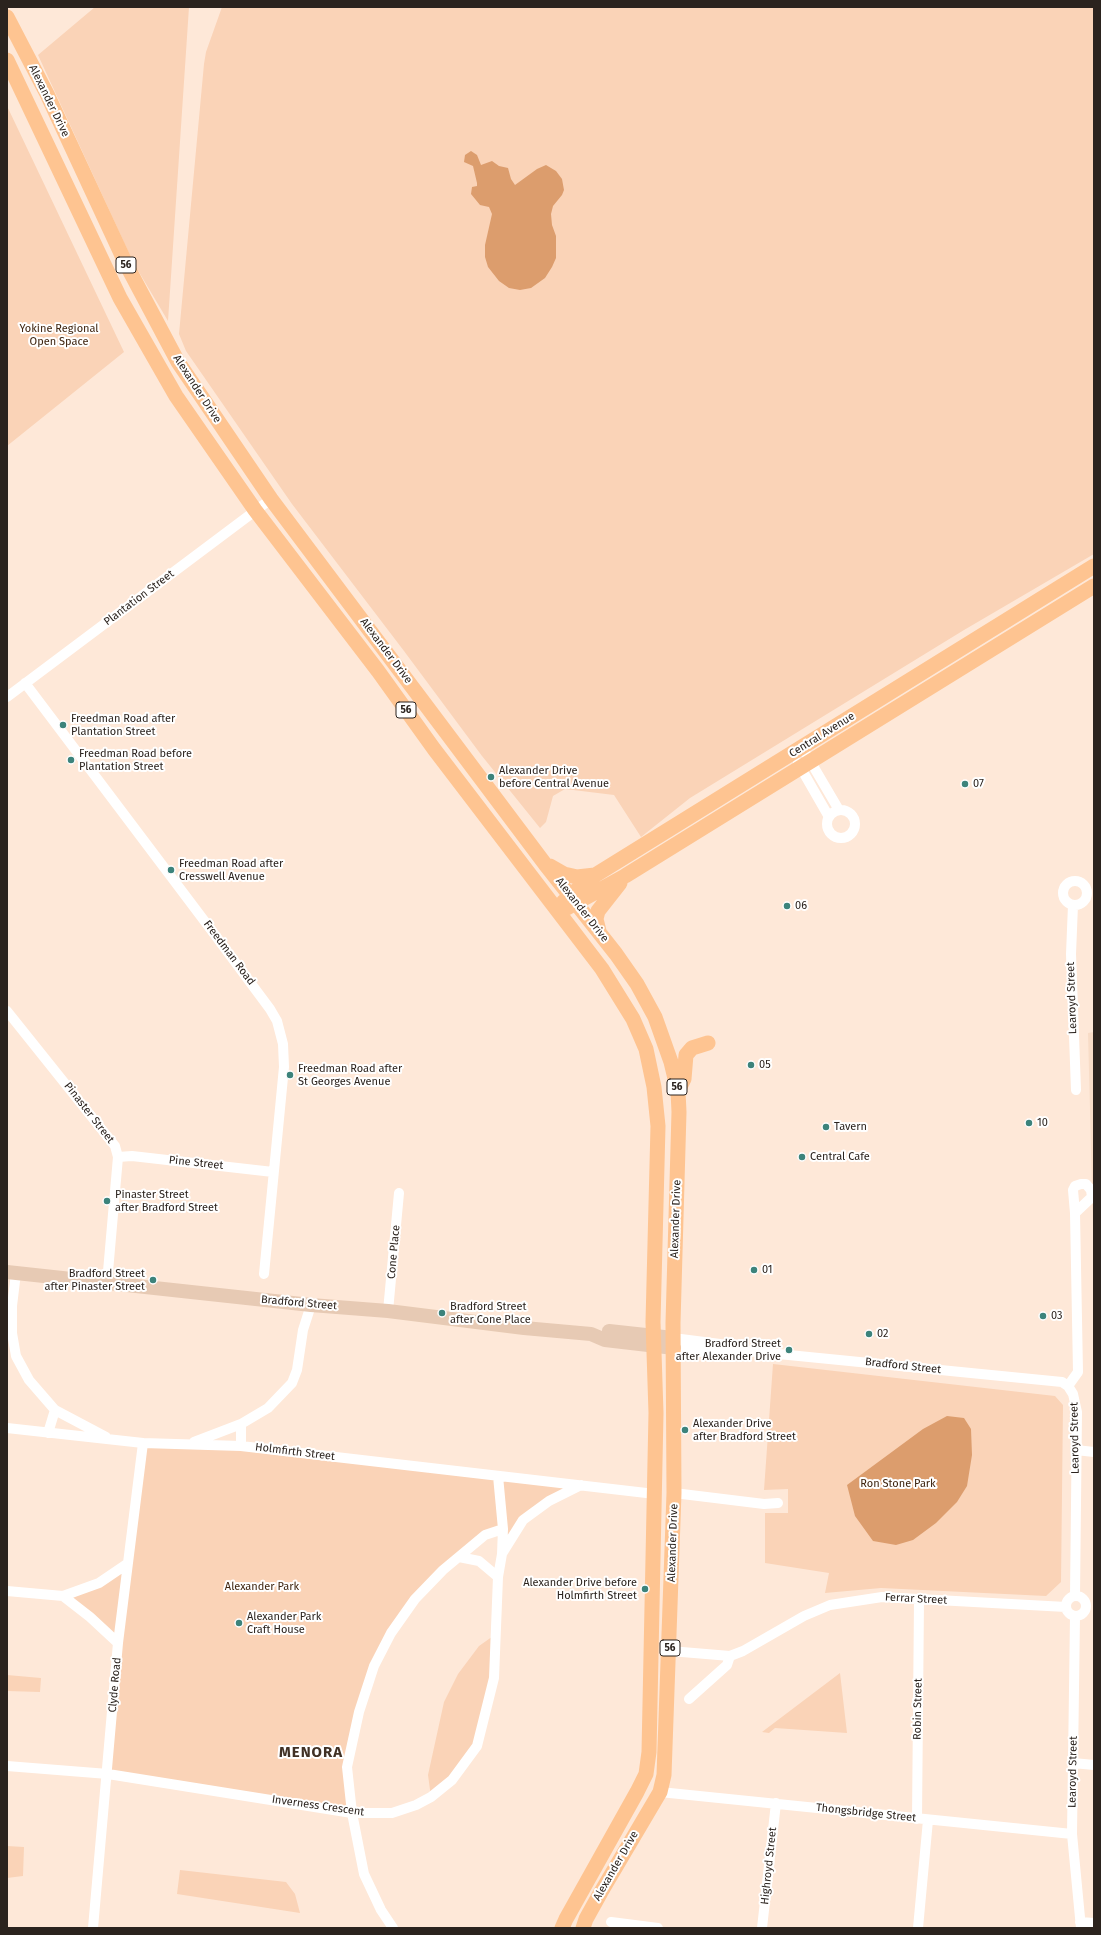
<!DOCTYPE html>
<html>
<head>
<meta charset="utf-8">
<style>
	body { margin:0 }
	#map { position:relative; width:1101px; height:1935px; overflow:hidden; background:#fee8d8; font-family:"Fira Sans",sans-serif }
	canvas { display:block }
	.frame { position:absolute; inset:0; border:8px solid #2b231e; pointer-events:none }
</style>
</head>
<body>
<div id="map">
<canvas width="1101" height="1935"></canvas>
<div class="frame"></div>
</div>
<script>
const context = document.querySelector('canvas').getContext('2d');
context.lineJoin = 'round';
function fill(path, color) {
  context.fillStyle = color;
  context.fill(path, 'evenodd');
}
function toPath(rows) {
  const path = new Path2D();
  for (const r of rows) {
    if (r.length === 3) {
      path.moveTo(r[0] + r[2], r[1]);
      path.arc(r[0], r[1], r[2], 0, 2 * Math.PI);
      continue;
    }
    path.moveTo(r[0], r[1]);
    for (let i = 2; i < r.length; i += 2) path.lineTo(r[i], r[i + 1]);
  }
  return path;
}
function strokePath(path, color, width, dash) {
  context.strokeStyle = color;
  context.lineWidth = width;
  context.lineCap = dash ? 'butt' : 'round';
  context.setLineDash(dash || []);
  context.stroke(path);
}
function drawText(font, color, halo, rows, align = 'center') {
  context.font = font + ' "Fira Sans",sans-serif';
  context.lineWidth = 4;
  context.setLineDash([]);
  context.textBaseline = 'middle';
  context.strokeStyle = halo;
  context.fillStyle = color;
  for (const [text, x, y, turn = 0] of rows) {
    context.save();
    context.translate(x, y);
    context.rotate((+turn || 0) * Math.PI / 180);
    context.textAlign = isNaN(turn) ? turn : align;
    if (halo) context.strokeText(text, 0, 0);
    context.fillText(text, 0, 0);
    context.restore();
  }
}
fill(toPath([
	[1094,1032,1094,1227,1093,1227,1088,1033]
]), '#f8dcc7');
fill(toPath([
	[95,7,189,7,168,321,133,262,38,55],
	[222,7,1094,7,1094,554,964,630,690,798,641,837,614,795,565,789,553,796,546,822,540,828,482,756,404,651,292,504,186,351,179,334,204,64,206,52],
	[7,106,124,352,7,446],
	[773,1364,1055,1396,1063,1405,1061,1582,1046,1596,881,1588,825,1593,829,1573,765,1563,765,1513,788,1513,788,1489,764,1490],
	[143,1443,190,1444,582,1484,523,1520,502,1554,503,1529,485,1535,415,1599,374,1666,347,1767,352,1813,108,1774,118,1643,63,1596,127,1564],
	[496,1634,494,1678,477,1746,431,1797,428,1775,444,1702,458,1674,479,1646],
	[840,1673,847,1733,775,1728,769,1733,762,1732],
	[7,1675,41,1678,40,1692,7,1691],
	[7,1846,24,1847,23,1876,7,1878],
	[180,1870,286,1882,295,1894,300,1913,177,1894]
]), '#fad3b7');
fill(toPath([
	[471,151,477,155,481,165,492,161,499,166,508,168,511,179,515,185,537,169,546,165,556,171,562,179,564,190,562,195,553,206,551,214,552,225,556,236,556,258,552,267,545,278,531,288,520,290,509,288,499,281,488,267,485,257,485,245,492,214,489,207,480,205,471,194,472,187,477,186,477,183,473,166,464,162,465,155],
	[947,1416,964,1418,971,1429,972,1455,967,1486,957,1502,936,1523,913,1540,896,1545,873,1541,855,1516,847,1485,923,1429]
]), '#dc9d6d');
strokePath(toPath([
	[25,683,212,931,270,1009,277,1021,283,1044,284,1067,264,1274],
	[7,697,271,499],
	[802,747,839,810],
	[798,763,829,817],
	[841,824,14],
	[1075,893,12],
	[1073,905,1071,954,1076,1090],
	[7,1011,115,1146,118,1157,107,1283],
	[118,1157,132,1156,273,1172],
	[16,1273,12,1306,12,1333,16,1356,29,1380,55,1410,106,1437],
	[388,1311,399,1193],
	[673,1338,720,1344,738,1350,1062,1382,1068,1386,1073,1394,1077,1412,1075,1596],
	[674,1348,719,1354,737,1350],
	[1068,1386,1078,1372,1075,1213,1073,1190,1075,1186,1081,1184,1086,1184,1091,1190,1092,1197,1075,1213],
	[241,1424,241,1446],
	[7,1428,143,1443,241,1446,655,1494],
	[48,1433,55,1410],
	[194,1442,241,1424,268,1408,292,1383,297,1370,303,1330,311,1305],
	[1076,1450,1094,1452],
	[674,1493,764,1504,778,1503],
	[503,1552,523,1520,549,1501,581,1485],
	[459,1557,479,1561,498,1577],
	[7,1591,63,1596,99,1583,127,1564],
	[63,1596,90,1617,118,1643],
	[1076,1606,10],
	[1075,1616,1072,1834,1081,1928],
	[670,1651,730,1656,743,1651,804,1616,830,1605,882,1597,1066,1607],
	[689,1699,727,1665,730,1656],
	[1073,1763,1094,1765],
	[7,1766,108,1774,352,1813,392,1813,416,1805,431,1797,452,1780,477,1746,494,1678,498,1577,502,1554,503,1529,498,1476],
	[660,1792,1072,1834],
	[917,1819,919,1600],
	[611,1922,658,1928],
	[1080,1922,1094,1923],
	[93,1928,118,1643,143,1443],
	[393,1928,381,1910,364,1874,352,1813,347,1767,359,1712,374,1666,391,1633,415,1599,443,1570,485,1535,503,1529],
	[762,1928,776,1803],
	[918,1928,928,1820]
]), '#fff', 10);
strokePath(toPath([
	[7,1272,311,1305,388,1311,524,1328,591,1334,605,1340,674,1348],
	[609,1331,673,1338]
]), '#e7cab4', 14);
strokePath(toPath([
	[7,17,47,94,126,264,178,362,271,499,545,864,616,954,637,984,655,1017,671,1062,678,1091,679,1112,673,1323,674,1493,664,1775,660,1792,601,1892,586,1919,583,1928],
	[7,60,120,298,176,396,255,510,378,671,434,749,602,969,633,1019,646,1049,654,1087,658,1126,653,1322,656,1413,649,1752,646,1774,637,1792,566,1919,562,1928],
	[550,866,564,874,577,877,595,875],
	[563,902,581,886,597,874,1094,566],
	[567,908,625,876,1094,586],
	[599,931,596,919,598,911,620,883],
	[679,1089,684,1079,686,1055,692,1048,708,1043]
]), '#fec491', 15);
for (const [x, y, r, color] of [
	[63,725,4,"#3c837b"],
	[71,760,4,"#3c837b"],
	[491,777,4,"#3c837b"],
	[965,784,4,"#3c837b"],
	[171,870,4,"#3c837b"],
	[787,906,4,"#3c837b"],
	[751,1065,4,"#3c837b"],
	[290,1075,4,"#3c837b"],
	[1029,1123,4,"#3c837b"],
	[826,1127,4,"#3c837b"],
	[802,1157,4,"#3c837b"],
	[107,1201,4,"#3c837b"],
	[754,1270,4,"#3c837b"],
	[153,1280,4,"#3c837b"],
	[442,1313,4,"#3c837b"],
	[1043,1316,4,"#3c837b"],
	[869,1334,4,"#3c837b"],
	[789,1350,4,"#3c837b"],
	[685,1430,4,"#3c837b"],
	[645,1589,4,"#3c837b"],
	[239,1623,4,"#3c837b"]
]) {
  const dot = new Path2D();
  dot.arc(x, y, r, 0, 2 * Math.PI);
  context.fillStyle = color;
  context.fill(dot);
  strokePath(dot, '#fff', 1.5);
}
for (const [x, y, w] of [
	[126,265,20],
	[406,710,20],
	[677,1087,20],
	[670,1648,20]
]) {
  const box = new Path2D();
  box.roundRect(x - w / 2, y - 8, w, 16, 3);
  context.fillStyle = '#fff';
  context.fill(box);
  strokePath(box, '#2b231e', 1);
}
drawText('bold 10px', '#2b231e', null, [
	["56",126,265],
	["56",406,710],
	["56",677,1087],
	["56",670,1648]
]);
drawText('11px', '#2b231e', '#fff', [
	["Alexander Drive",49,101,64],
	["Alexander Drive",197,389,57],
	["Plantation Street",139,598,-37],
	["Alexander Drive",386,651,53],
	["Central Avenue",822,735,-32],
	["Alexander Drive",582,910,52],
	["Freedman Road",229,953,53],
	["Learoyd Street",1072,998,-92],
	["Pinaster Street",89,1113,52],
	["Pine Street",196,1163,6],
	["Alexander Drive",676,1219,-88],
	["Cone Place",394,1252,-85],
	["Bradford Street",299,1303,5],
	["Bradford Street",903,1366,6],
	["Learoyd Street",1075,1438,-91],
	["Holmfirth Street",295,1452,7],
	["Alexander Drive",673,1543,-88],
	["Ferrar Street",916,1599,3],
	["Clyde Road",115,1685,-85],
	["Robin Street",918,1709,-89],
	["Learoyd Street",1073,1772,-89],
	["Inverness Crescent",318,1806,8],
	["Thongsbridge Street",866,1813,6],
	["Alexander Drive",616,1866,-60],
	["Highroyd Street",769,1866,-84]
]);
drawText('11px', '#3e240f', '#fff', [
	["Yokine Regional",59,329],
	["Open Space",59,342],
	["Ron Stone Park",898,1484],
	["Alexander Park",262,1587]
]);
drawText('11px', '#2b231e', '#fff', [
	["Freedman Road after",71,719],
	["Plantation Street",71,732],
	["Freedman Road before",79,754],
	["Plantation Street",79,767],
	["Alexander Drive",499,771],
	["before Central Avenue",499,784],
	["07",973,784],
	["Freedman Road after",179,864],
	["Cresswell Avenue",179,877],
	["06",795,906],
	["05",759,1065],
	["Freedman Road after",298,1069],
	["St Georges Avenue",298,1082],
	["10",1037,1123],
	["Tavern",834,1127],
	["Central Cafe",810,1157],
	["Pinaster Street",115,1195],
	["after Bradford Street",115,1208],
	["01",762,1270],
	["Bradford Street",145,1274,"right"],
	["after Pinaster Street",145,1287,"right"],
	["Bradford Street",450,1307],
	["after Cone Place",450,1320],
	["03",1051,1316],
	["02",877,1334],
	["Bradford Street",781,1344,"right"],
	["after Alexander Drive",781,1357,"right"],
	["Alexander Drive",693,1424],
	["after Bradford Street",693,1437],
	["Alexander Drive before",637,1583,"right"],
	["Holmfirth Street",637,1596,"right"],
	["Alexander Park",247,1617],
	["Craft House",247,1630]
], 'left');
context.letterSpacing = '1px';
drawText('bold 15px', '#413125', '#fff', [
	["MENORA",311,1753]
]);
context.letterSpacing = '0px';
</script>
</body>
</html>
